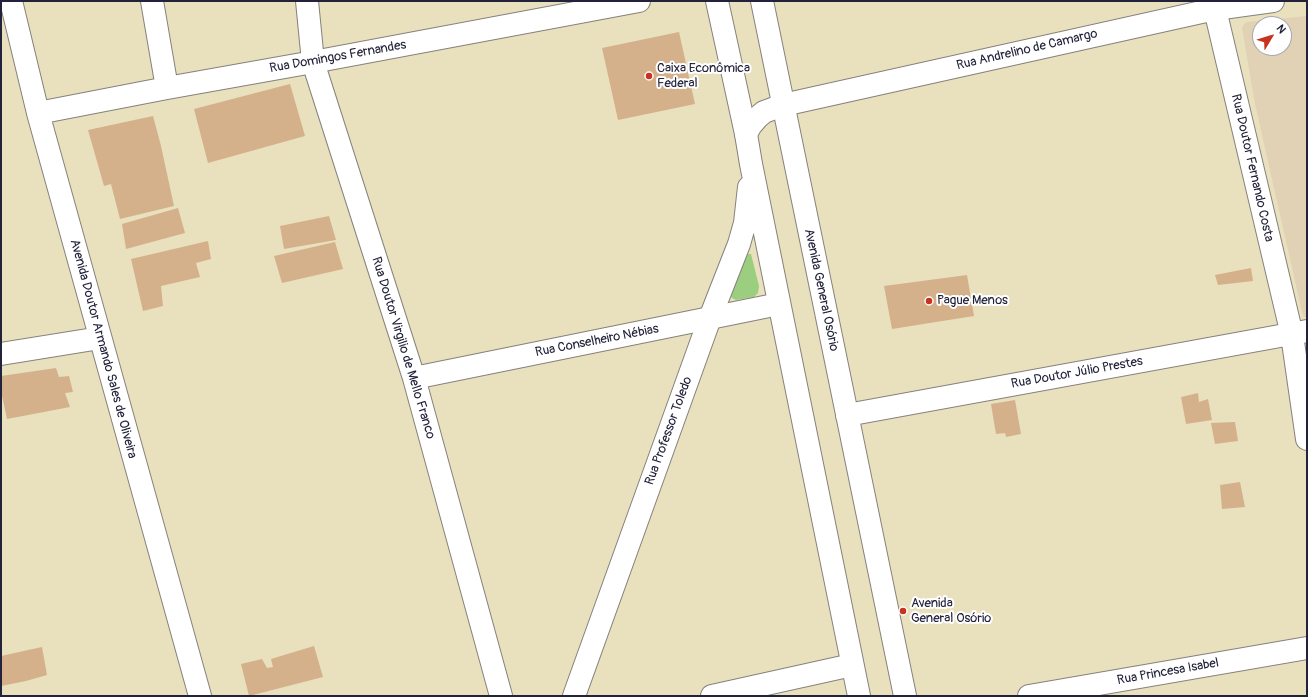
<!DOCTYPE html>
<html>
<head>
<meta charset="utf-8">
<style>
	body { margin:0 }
	#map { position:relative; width:1308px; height:697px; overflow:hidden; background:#e9e0bd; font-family:Pangolin,sans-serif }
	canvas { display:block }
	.frame { position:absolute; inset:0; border:2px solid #22223b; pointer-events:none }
	.north { position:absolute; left:1252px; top:16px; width:40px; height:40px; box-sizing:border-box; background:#fff; border:1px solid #a7a7b1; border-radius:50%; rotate:52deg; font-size:11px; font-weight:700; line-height:16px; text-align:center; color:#22223b }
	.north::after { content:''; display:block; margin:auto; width:14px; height:18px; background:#c8321e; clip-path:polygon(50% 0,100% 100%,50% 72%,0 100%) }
</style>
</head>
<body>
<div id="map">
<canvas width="1308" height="697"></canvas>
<div class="frame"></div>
<div class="north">N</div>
</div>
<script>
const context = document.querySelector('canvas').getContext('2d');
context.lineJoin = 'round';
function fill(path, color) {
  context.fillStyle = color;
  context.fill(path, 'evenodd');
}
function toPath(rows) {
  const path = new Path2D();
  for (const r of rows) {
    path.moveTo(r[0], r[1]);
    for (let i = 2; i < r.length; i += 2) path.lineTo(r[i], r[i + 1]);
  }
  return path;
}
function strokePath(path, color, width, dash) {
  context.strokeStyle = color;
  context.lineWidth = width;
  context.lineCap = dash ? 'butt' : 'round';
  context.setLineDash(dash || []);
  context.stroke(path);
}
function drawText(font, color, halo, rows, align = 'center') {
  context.font = font + ' Pangolin,sans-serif';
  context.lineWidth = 4;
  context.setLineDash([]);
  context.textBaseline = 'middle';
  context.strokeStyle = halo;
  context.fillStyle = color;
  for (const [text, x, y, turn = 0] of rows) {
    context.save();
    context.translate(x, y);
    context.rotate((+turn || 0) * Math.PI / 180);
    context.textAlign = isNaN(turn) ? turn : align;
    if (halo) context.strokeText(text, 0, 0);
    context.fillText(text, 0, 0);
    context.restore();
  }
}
fill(toPath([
	[1307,16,1307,317,1304,317,1302,312,1255,104,1242,28,1244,24,1247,22],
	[1260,24,1284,24,1284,48,1260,48]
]), '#e1d2b5');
fill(toPath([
	[748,254,751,254,759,286,758,293,754,297,736,300,732,298,729,294]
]), '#9bce7f');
fill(toPath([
	[679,32,695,104,618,120,602,48],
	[290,84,305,136,208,163,194,109],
	[153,116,161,146,174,206,120,219,111,184,104,186,88,130],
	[178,208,185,233,126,249,122,224],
	[329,216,336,240,284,249,280,226],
	[208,241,211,259,196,263,200,277,161,286,163,306,143,311,131,259],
	[335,242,343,269,282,283,274,256],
	[1251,268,1253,281,1218,285,1215,275],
	[967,275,974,316,892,329,884,286],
	[56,368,59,377,69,376,73,392,65,393,70,407,7,419,1,391,1,376],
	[1198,393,1199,402,1208,399,1212,420,1186,424,1181,397],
	[1015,400,1021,434,1006,437,1005,433,996,434,991,404],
	[1235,422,1238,441,1215,444,1211,423],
	[1240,482,1245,507,1222,509,1220,485],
	[314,646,323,677,249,696,241,664,262,659,267,668,273,667,271,659],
	[42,647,47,675,26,681,1,686,1,656]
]), '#d4b18b');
const street = toPath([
	[11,1,38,113,200,696],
	[152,1,167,88],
	[307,1,313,62,414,378,501,696],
	[1213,1,1292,335,1307,439],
	[38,113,167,88,313,62,639,1],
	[746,134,751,125,758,117,764,112,783,105,1215,9,1273,1],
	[1,354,100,338],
	[414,378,779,304],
	[847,415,1307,331],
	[712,696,852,665],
	[1029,696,1307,648]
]);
const secondary = toPath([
	[717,1,746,134,751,164,859,696],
	[762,1,905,696],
	[574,696,710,318,739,244,745,223,749,187]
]);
strokePath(street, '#86817c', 24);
strokePath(secondary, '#86817c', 24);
strokePath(street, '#fff', 22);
strokePath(secondary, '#fff', 22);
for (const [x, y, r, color] of [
	[649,76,4,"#c8321e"],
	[929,301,4,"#c8321e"],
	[903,611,4,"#c8321e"]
]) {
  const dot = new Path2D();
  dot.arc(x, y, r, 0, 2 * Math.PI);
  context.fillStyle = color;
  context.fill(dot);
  strokePath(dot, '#fff', 1.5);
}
drawText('13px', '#22223b', '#fff', [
	["Rua Andrelino de Camargo",1027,50,-13],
	["Rua Domingos Fernandes",338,57,-10],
	["Rua Doutor Fernando Costa",1252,168,77],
	["Avenida General Osório",821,290,78],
	["Rua Conselheiro Nébias",597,341,-11],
	["Rua Doutor Virgilio de Mello Franco",403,348,73],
	["Avenida Doutor Armando Sales de Oliveira",103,349,75],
	["Rua Doutor Júlio Prestes",1077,373,-10],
	["Rua Professor Toledo",669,431,-70],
	["Rua Princesa Isabel",1168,672,-10]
]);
drawText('13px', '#22223b', '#fff', [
	["Caixa Econômica",657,69],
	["Federal",657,84],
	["Pague Menos",937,301],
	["Avenida",911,604],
	["General Osório",911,619]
], 'left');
</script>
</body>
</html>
